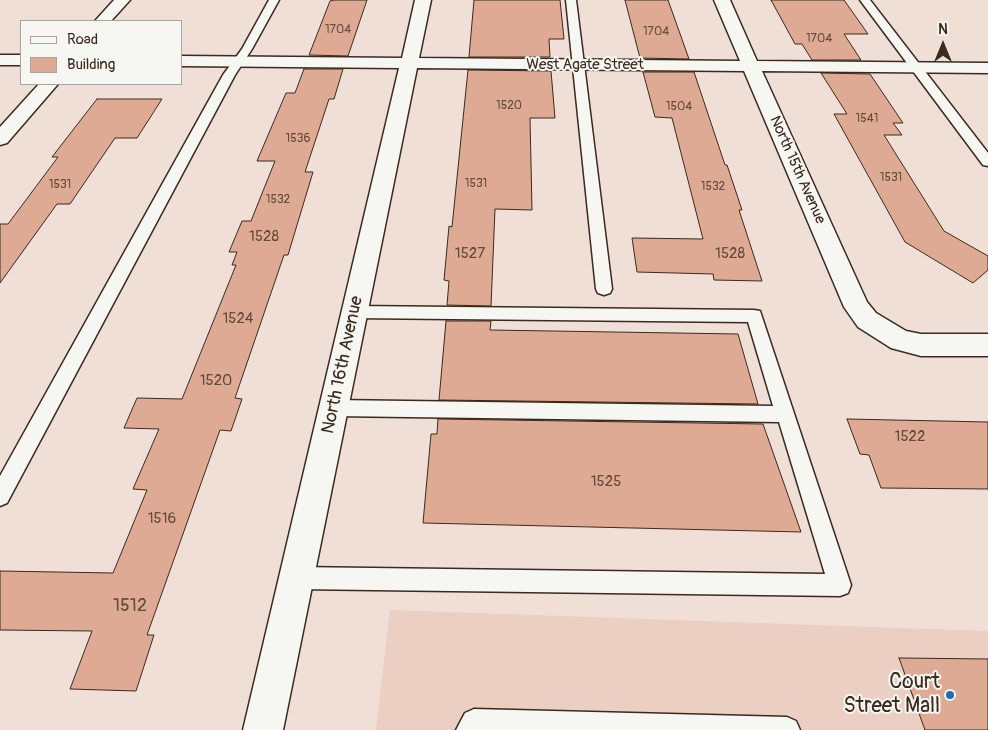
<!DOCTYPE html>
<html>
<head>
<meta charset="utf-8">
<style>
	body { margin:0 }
	#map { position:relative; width:988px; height:730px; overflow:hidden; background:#efdfd6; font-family:Pangolin,sans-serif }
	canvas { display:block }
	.legend { position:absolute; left:20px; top:20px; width:162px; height:65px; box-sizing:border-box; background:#f6f6f2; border:1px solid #aba49d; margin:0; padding:6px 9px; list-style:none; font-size:15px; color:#3b2a1e }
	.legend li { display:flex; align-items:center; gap:10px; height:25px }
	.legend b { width:25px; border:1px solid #aba49d }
	.north { position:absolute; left:918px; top:20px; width:50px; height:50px; -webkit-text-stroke:4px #f6f6f2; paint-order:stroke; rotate:0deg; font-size:14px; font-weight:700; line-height:20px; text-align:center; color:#3b2a1e }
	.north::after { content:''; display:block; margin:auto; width:18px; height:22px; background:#3b2a1e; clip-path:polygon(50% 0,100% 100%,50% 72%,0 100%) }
</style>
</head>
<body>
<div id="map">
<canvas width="988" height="730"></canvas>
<ul class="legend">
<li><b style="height:6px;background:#f6f6f2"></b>Road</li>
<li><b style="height:14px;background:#deaa93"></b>Building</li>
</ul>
<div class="north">N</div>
</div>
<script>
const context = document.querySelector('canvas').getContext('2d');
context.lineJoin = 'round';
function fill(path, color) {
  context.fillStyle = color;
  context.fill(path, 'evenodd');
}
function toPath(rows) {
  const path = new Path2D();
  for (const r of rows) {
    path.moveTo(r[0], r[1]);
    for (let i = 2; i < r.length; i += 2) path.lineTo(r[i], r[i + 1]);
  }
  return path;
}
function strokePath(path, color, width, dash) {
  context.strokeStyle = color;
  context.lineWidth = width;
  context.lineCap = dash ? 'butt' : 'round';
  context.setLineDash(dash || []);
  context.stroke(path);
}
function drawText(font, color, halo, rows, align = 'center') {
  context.font = font + ' Pangolin,sans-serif';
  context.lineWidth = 4;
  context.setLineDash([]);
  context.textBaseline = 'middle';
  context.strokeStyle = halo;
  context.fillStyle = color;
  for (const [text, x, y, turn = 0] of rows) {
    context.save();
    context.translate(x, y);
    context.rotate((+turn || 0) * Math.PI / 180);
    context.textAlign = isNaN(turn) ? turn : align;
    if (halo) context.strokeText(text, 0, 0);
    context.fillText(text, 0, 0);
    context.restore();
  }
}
fill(toPath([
	[390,610,988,631,988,730,376,730]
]), '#eacfc2');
const building = toPath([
	[334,0,367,0,348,56,309,55,330,1,334,0],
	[474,0,560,0,564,39,549,39,550,57,469,57,474,0],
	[625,0,668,0,689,59,640,58,625,0],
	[771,0,844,0,868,34,844,34,861,60,812,60,802,44,795,44,771,0],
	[304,69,343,69,334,99,329,99,305,172,313,172,288,255,284,255,235,398,242,399,231,431,220,430,147,635,154,635,136,691,70,689,92,631,0,630,0,571,113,573,147,490,133,489,159,429,124,428,137,398,182,399,236,265,232,265,237,252,229,252,242,221,251,221,275,161,257,161,286,93,295,93,304,69],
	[468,70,551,71,555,118,530,118,532,210,495,209,491,306,447,305,449,281,444,280,449,226,452,227,468,70],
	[643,72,694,72,725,165,727,165,742,210,739,210,762,281,714,280,713,274,637,272,632,238,703,239,672,118,655,117,643,72],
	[821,73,870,74,903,123,893,123,902,135,884,135,944,231,988,256,988,270,973,283,905,242,834,114,847,114,821,73],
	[97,99,162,99,137,138,115,138,70,204,57,204,0,283,0,224,8,224,58,157,52,157,97,99],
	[446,321,491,321,490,330,738,334,758,404,439,400,446,321],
	[438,419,763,424,801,532,423,523,431,434,437,434,438,419],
	[847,419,988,422,988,489,881,488,869,455,860,454,847,419],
	[899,658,988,659,988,730,925,730,899,658]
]);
fill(building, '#deaa93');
strokePath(building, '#3b2a1e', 1);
const lane = toPath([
	[269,0,279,0,252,49,235,75,7,503,0,506,0,476,223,75,242,49,269,0],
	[566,0,576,0,612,289,610,293,604,295,598,293,596,289,566,0],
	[860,0,870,0,988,153,988,166,983,165,860,0],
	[354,306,754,310,760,311,851,585,848,593,840,596,296,589,288,586,285,578,288,570,296,567,825,574,779,422,334,416,327,414,325,408,327,402,334,400,773,406,748,322,354,318,348,317,346,312,348,307,354,306],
	[474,709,787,717,796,721,800,730,456,730,465,713,474,709]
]);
const street = toPath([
	[114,0,130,0,111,21,95,21,114,0],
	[415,0,431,0,419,58,740,61,714,0,730,0,757,61,988,63,988,73,762,71,867,302,876,313,906,331,921,334,988,334,988,356,921,356,891,348,858,327,844,307,744,71,417,68,283,730,243,730,399,68,181,66,181,56,402,58,415,0],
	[0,55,21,55,21,65,0,65,0,55],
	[39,84,58,84,7,143,0,145,0,127,39,84]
]);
strokePath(lane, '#3b2a1e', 3);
strokePath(street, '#3b2a1e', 3);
fill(lane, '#f6f6f2');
fill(street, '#f6f6f2');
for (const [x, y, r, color] of [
	[950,695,5,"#1f6fb2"]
]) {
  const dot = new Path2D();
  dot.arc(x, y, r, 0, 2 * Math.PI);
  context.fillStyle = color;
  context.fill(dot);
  strokePath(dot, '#f6f6f2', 2);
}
drawText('12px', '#644a3b', null, [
	["1704",338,30],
	["1704",656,32],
	["1704",819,39],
	["1520",509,106],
	["1504",679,107],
	["1541",867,119],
	["1536",298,139],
	["1531",891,178],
	["1531",476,184],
	["1531",60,185],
	["1532",713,187],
	["1532",278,200]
]);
drawText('15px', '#3b2a1e', '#f6f6f2', [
	["West Agate Street",585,65],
	["North 15th Avenue",797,170,66]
]);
drawText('15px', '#644a3b', null, [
	["1528",264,237],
	["1527",470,254],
	["1528",730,254],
	["1524",238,319],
	["1520",216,381],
	["1522",910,437],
	["1525",606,482],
	["1516",162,519]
]);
drawText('18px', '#3b2a1e', '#f6f6f2', [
	["North 16th Avenue",343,365,-78]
]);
drawText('18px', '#644a3b', null, [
	["1512",130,606]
]);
drawText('21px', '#3b2a1e', '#f6f6f2', [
	["Court",940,683],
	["Street Mall",940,707]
], 'right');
</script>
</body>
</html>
